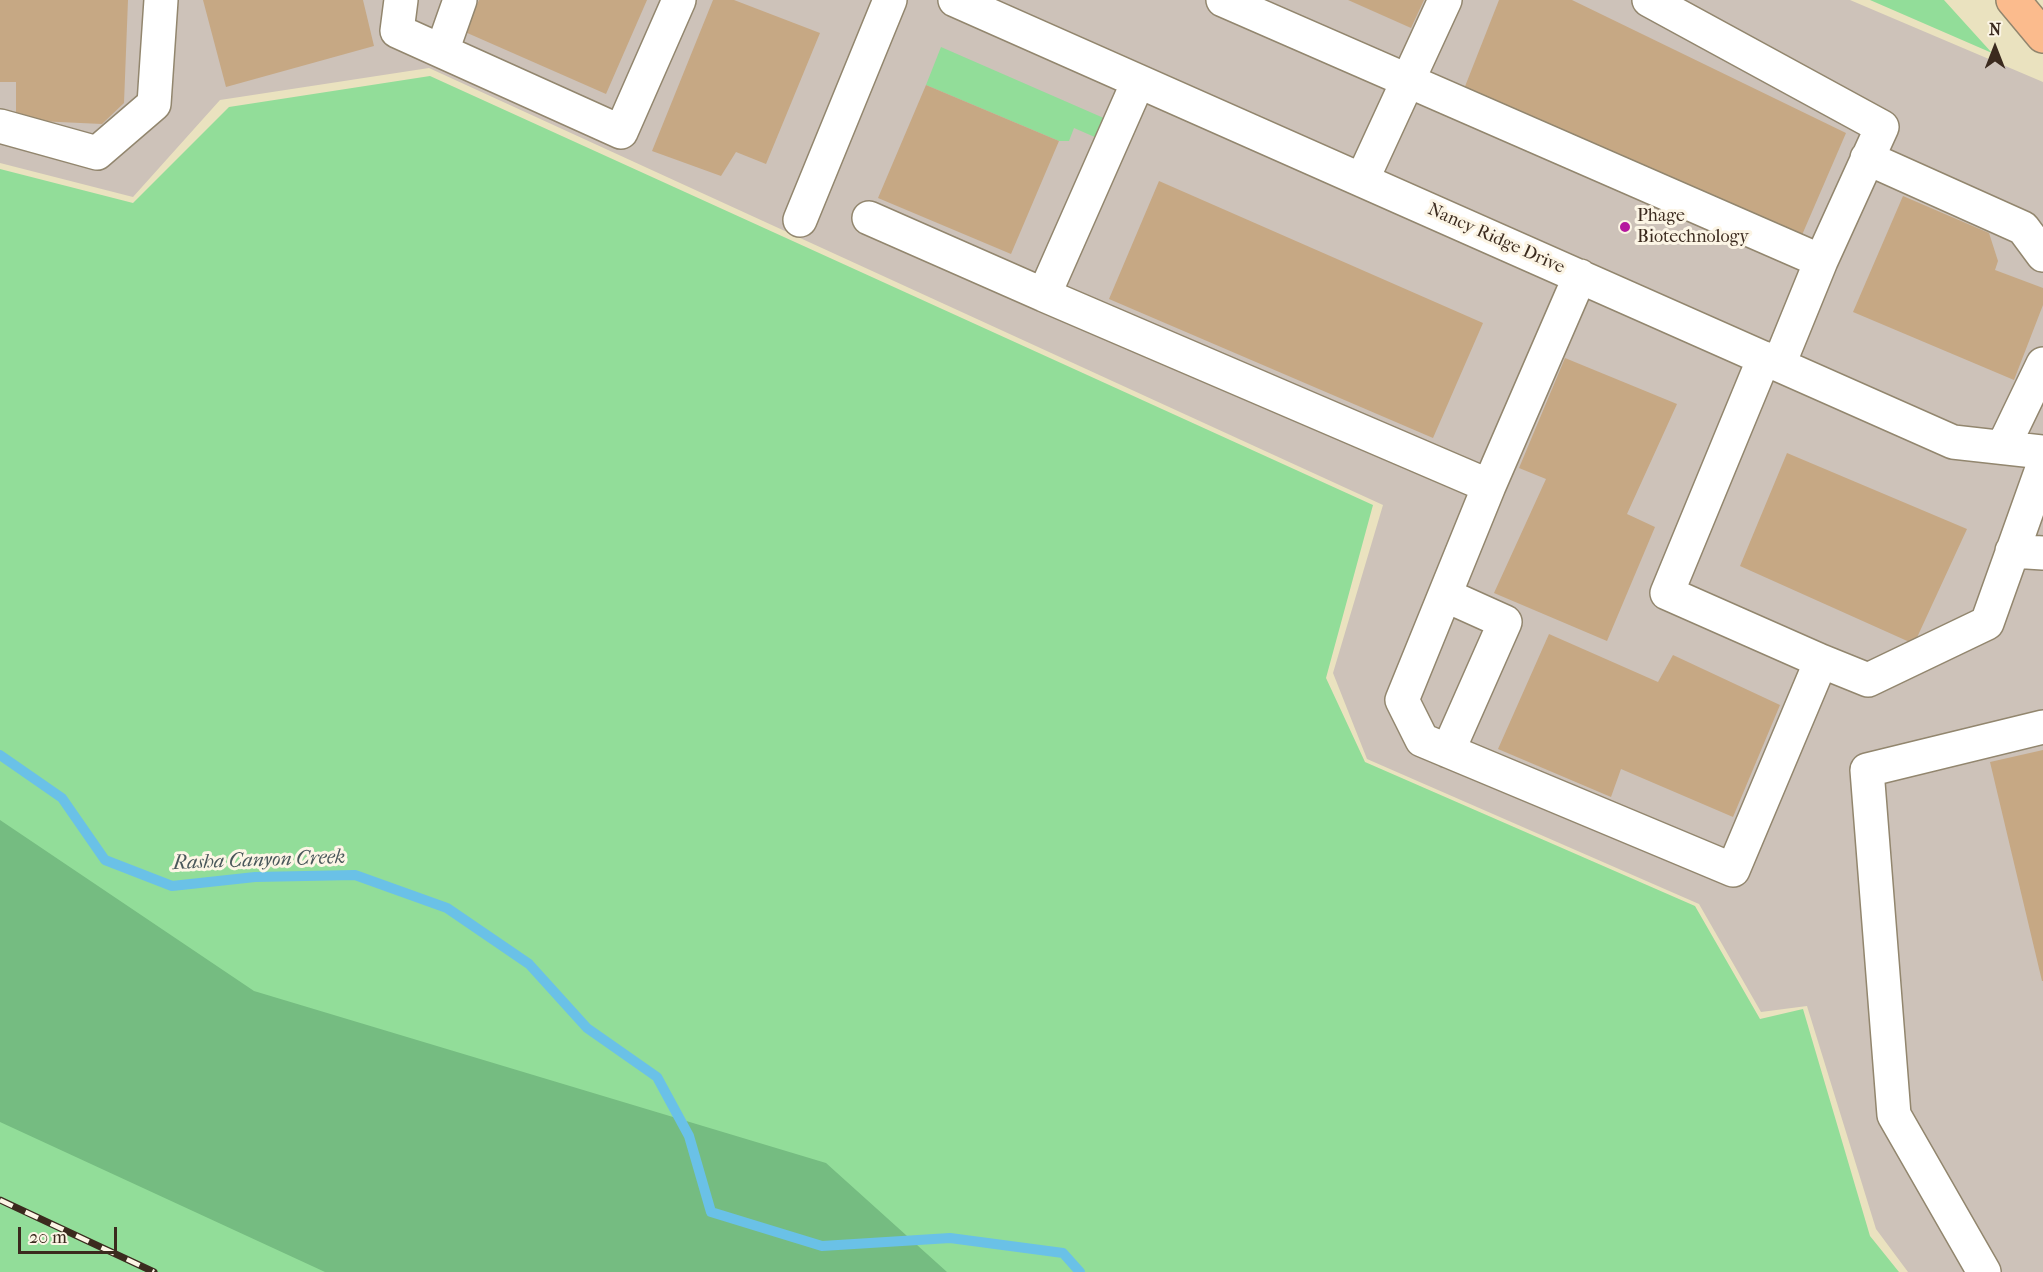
<!DOCTYPE html>
<html>
<head>
<meta charset="utf-8">
<style>
	body { margin:0 }
	#map { position:relative; width:2043px; height:1272px; overflow:hidden; background:#eae2bf; font-family:"IM FELL French Canon",serif }
	canvas { display:block }
	.north { position:absolute; left:1965px; top:18px; width:60px; height:60px; -webkit-text-stroke:4px #fcf5e5; paint-order:stroke; rotate:0deg; font-size:16px; font-weight:700; line-height:24px; text-align:center; color:#3b2a1e }
	.north::after { content:''; display:block; margin:auto; width:21px; height:27px; background:#3b2a1e; clip-path:polygon(50% 0,100% 100%,50% 72%,0 100%) }
	.scale { position:absolute; left:18px; top:1227px; width:99px; height:27px; box-sizing:border-box; border:3px solid #3b2a1e; border-top:0; padding-left:8px; font-size:18px; line-height:21px; white-space:nowrap; color:#3b2a1e; -webkit-text-stroke:4px #fcf5e5; paint-order:stroke }
</style>
</head>
<body>
<div id="map">
<canvas width="2043" height="1272"></canvas>
<div class="north">N</div>
<div class="scale">20 m</div>
</div>
<script>
const context = document.querySelector('canvas').getContext('2d');
context.lineJoin = 'round';
function fill(path, color) {
  context.fillStyle = color;
  context.fill(path, 'evenodd');
}
function toPath(rows) {
  const path = new Path2D();
  for (const r of rows) {
    path.moveTo(r[0], r[1]);
    for (let i = 2; i < r.length; i += 2) path.lineTo(r[i], r[i + 1]);
  }
  return path;
}
function strokePath(path, color, width, dash) {
  context.strokeStyle = color;
  context.lineWidth = width;
  context.lineCap = dash ? 'butt' : 'round';
  context.setLineDash(dash || []);
  context.stroke(path);
}
function drawText(font, color, halo, rows, align = 'center') {
  context.font = font + ' "IM FELL French Canon",serif';
  context.lineWidth = 6;
  context.setLineDash([]);
  context.textBaseline = 'middle';
  context.strokeStyle = halo;
  context.fillStyle = color;
  for (const [text, x, y, turn = 0] of rows) {
    context.save();
    context.translate(x, y);
    context.rotate((+turn || 0) * Math.PI / 180);
    context.textAlign = isNaN(turn) ? turn : align;
    if (halo) context.strokeText(text, 0, 0);
    context.fillText(text, 0, 0);
    context.restore();
  }
}
fill(toPath([
	[0,0,1850,0,2043,82,2043,1272,1908,1272,1876,1229,1807,1006,1761,1012,1699,904,1367,759,1333,673,1383,505,429,68,220,100,133,197,0,163]
]), '#cdc2b9');
fill(toPath([
	[1870,0,1944,0,1992,53],
	[941,47,1106,119,1097,138,1074,128,1069,141,1059,141,926,85],
	[430,76,1373,505,1326,678,1365,762,1695,906,1760,1019,1803,1009,1870,1236,1899,1272,0,1272,0,169,133,203,229,107]
]), '#92dd99');
fill(toPath([
	[0,820,254,991,826,1163,947,1272,325,1272,0,1122]
]), '#75bc81');
strokePath(toPath([
	[0,755,62,798,105,860,172,886,255,877,355,875,447,908,529,964,587,1028,657,1077,689,1136,711,1212,822,1246,950,1238,1063,1253,1080,1272]
]), '#6ac1e7', 10);
fill(toPath([
	[0,0,128,0,124,103,102,124,16,120,16,82,0,82],
	[203,0,363,0,374,46,226,87],
	[479,0,647,0,606,94,465,32],
	[713,0,734,0,820,33,766,164,736,152,721,176,652,151],
	[1348,0,1424,0,1411,28],
	[1499,0,1572,0,1846,133,1802,235,1464,89],
	[926,85,1059,141,1011,254,878,198],
	[1159,181,1483,323,1433,438,1109,299],
	[1903,196,1989,233,1998,261,1995,270,2043,288,2043,305,2014,380,1853,312],
	[1565,358,1677,404,1627,514,1655,527,1607,641,1494,593,1546,479,1519,468],
	[1787,453,1967,529,1914,644,1740,566],
	[1549,634,1658,682,1673,655,1780,705,1733,817,1621,769,1611,797,1498,749],
	[2043,750,2043,981,2042,981,1990,762]
]), '#c6a884');
const minor = toPath([
	[401,0,397,31,621,132,679,0],
	[955,0,1953,442,2043,452],
	[1223,0,1821,261,1779,364],
	[1649,0,1882,127,1821,261],
	[442,51,460,0],
	[1138,82,1044,295,1489,486,1580,276],
	[0,126,97,153,154,104,161,0],
	[1867,158,2023,228,2043,255],
	[1362,180,1445,0],
	[869,218,1044,295],
	[800,220,890,0],
	[2003,447,2043,364],
	[1489,486,1402,700,1422,740,1733,870,1821,661,1667,593,1764,358],
	[2012,551,2043,553],
	[1445,595,1505,622,1448,751],
	[1821,661,1868,680,1987,623,2043,466],
	[1984,1272,1894,1115,1867,770,2043,727]
]);
const major = toPath([
	[2013,0,2043,36]
]);
strokePath(minor, '#92866e', 36);
strokePath(major, '#92866e', 36);
strokePath(minor, '#fff', 33);
strokePath(major, '#fbbb8d', 33);
const rail = toPath([
	[0,1200,154,1272]
]);
strokePath(rail, '#3b2a1e', 7);
strokePath(rail, '#fcf5e5', 4.5, [14]);
for (const [x, y, r, color] of [
	[1625,227,6,"#b5179e"]
]) {
  const dot = new Path2D();
  dot.arc(x, y, r, 0, 2 * Math.PI);
  context.fillStyle = color;
  context.fill(dot);
  strokePath(dot, '#fcf5e5', 2);
}
drawText('18px', '#3b2a1e', '#fcf5e5', [
	["Phage",1637,217],
	["Biotechnology",1637,238]
], 'left');
drawText('18px', '#3b2a1e', '#fcf5e5', [
	["Nancy Ridge Drive",1496,239,24]
]);
drawText('italic 20px', '#49575a', '#fcf5e5', [
	["Rasha Canyon Creek",259,861,-2]
]);
</script>
</body>
</html>
